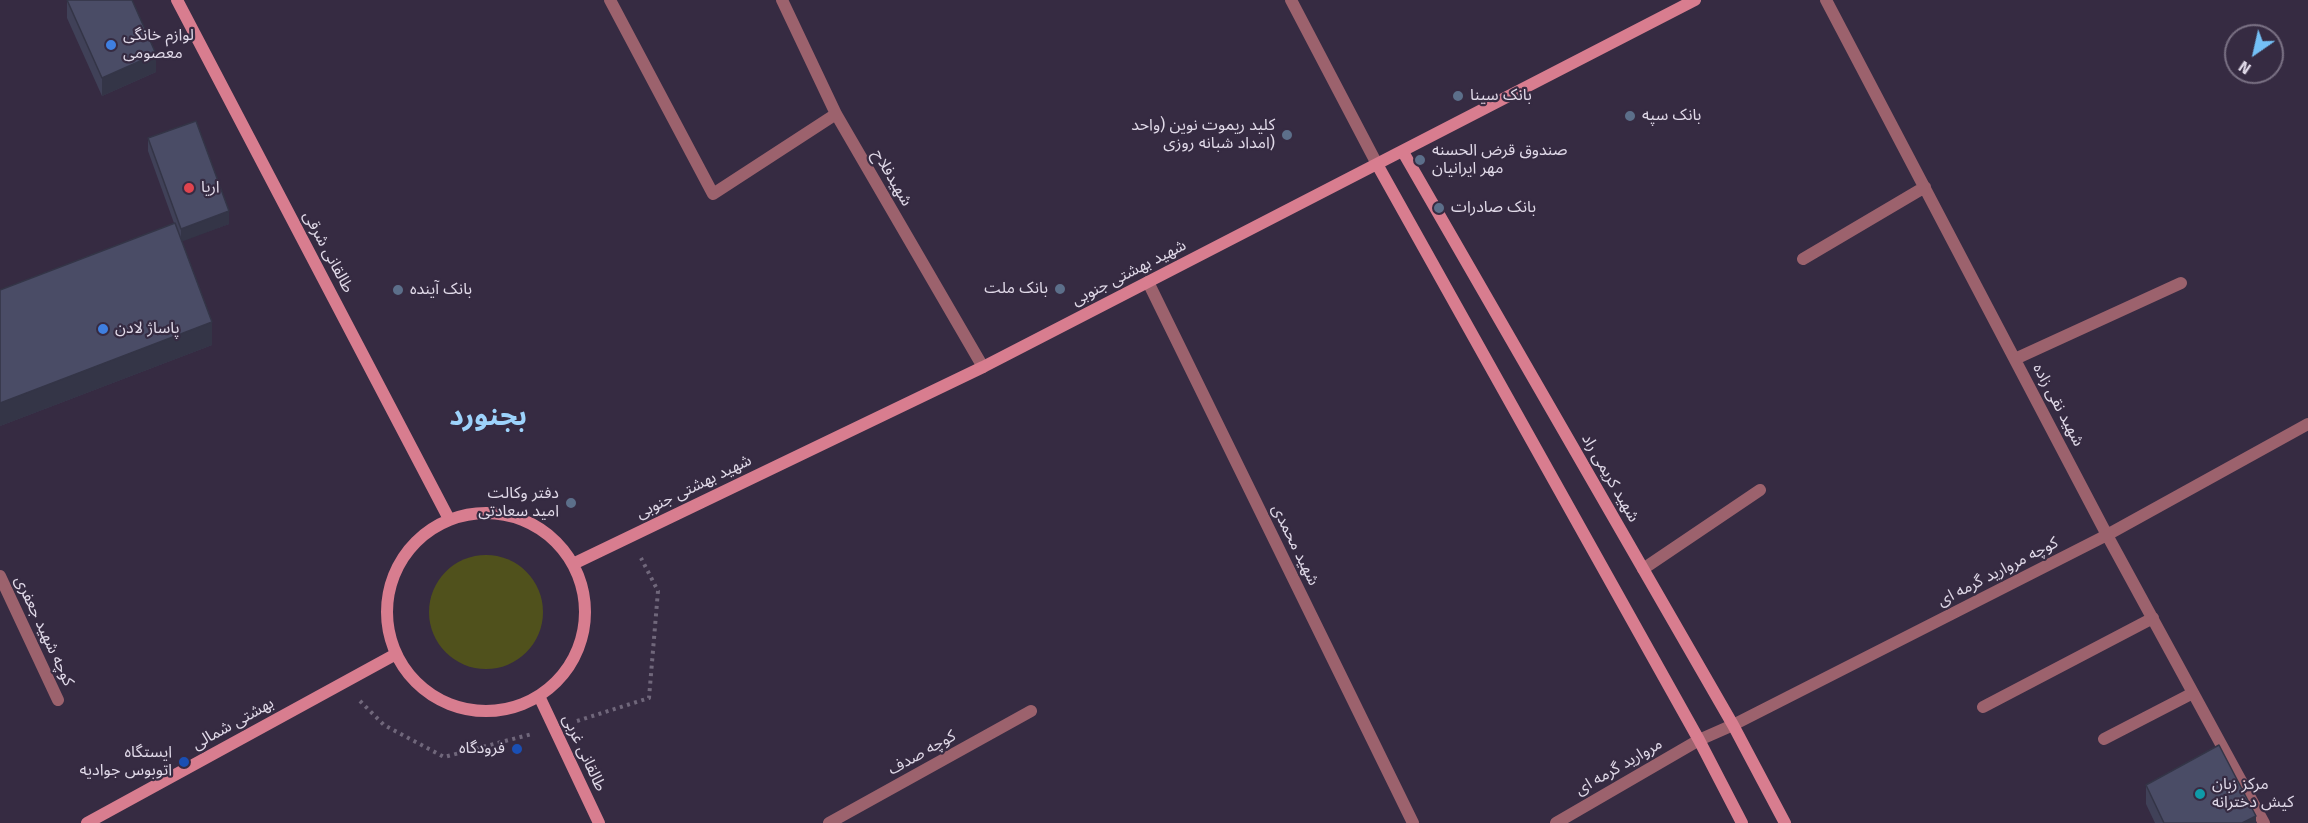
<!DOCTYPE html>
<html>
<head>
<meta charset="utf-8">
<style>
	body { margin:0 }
	#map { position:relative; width:2308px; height:823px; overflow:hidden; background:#362b42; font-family:"Fira Sans",sans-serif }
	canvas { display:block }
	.north { position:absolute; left:2224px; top:24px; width:60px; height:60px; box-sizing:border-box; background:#362b42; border:2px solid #7a7184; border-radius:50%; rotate:214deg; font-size:16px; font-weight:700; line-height:24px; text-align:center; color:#e0d9e8 }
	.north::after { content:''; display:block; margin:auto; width:21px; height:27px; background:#74c0f6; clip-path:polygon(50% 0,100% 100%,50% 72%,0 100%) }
</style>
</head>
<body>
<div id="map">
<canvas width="2308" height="823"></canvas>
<div class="north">N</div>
</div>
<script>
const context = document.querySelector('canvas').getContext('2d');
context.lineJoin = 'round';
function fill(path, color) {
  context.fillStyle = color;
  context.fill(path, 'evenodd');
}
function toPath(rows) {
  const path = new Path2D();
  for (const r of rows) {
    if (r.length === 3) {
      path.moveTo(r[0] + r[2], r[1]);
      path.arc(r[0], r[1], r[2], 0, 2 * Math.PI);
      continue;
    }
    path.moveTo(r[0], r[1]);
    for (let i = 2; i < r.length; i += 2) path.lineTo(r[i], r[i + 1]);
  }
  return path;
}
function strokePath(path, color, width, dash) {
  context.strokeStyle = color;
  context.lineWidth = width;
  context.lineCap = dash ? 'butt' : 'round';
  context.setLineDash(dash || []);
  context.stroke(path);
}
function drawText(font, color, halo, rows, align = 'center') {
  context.font = font + ' "Fira Sans","Noto Sans Arabic",sans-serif';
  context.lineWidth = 4.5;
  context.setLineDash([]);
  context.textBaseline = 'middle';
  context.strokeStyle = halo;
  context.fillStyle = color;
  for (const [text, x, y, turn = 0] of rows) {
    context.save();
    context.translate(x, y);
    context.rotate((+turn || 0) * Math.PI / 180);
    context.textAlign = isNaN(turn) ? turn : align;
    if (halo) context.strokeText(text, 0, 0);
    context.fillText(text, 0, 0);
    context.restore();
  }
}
fill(toPath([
	[486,612,57]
]), '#50511c');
strokePath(toPath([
	[360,701,384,725,444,757,532,734],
	[577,721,649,698,658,591,641,558]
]), '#70677b', 4, [3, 4.5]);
strokePath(toPath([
	[610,0,713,194,836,114],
	[782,0,836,114,983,367],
	[1291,0,1378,166],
	[1826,0,2107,535,2264,823],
	[1803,259,1925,187],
	[1148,282,1413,823],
	[2015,359,2181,283],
	[1643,569,1760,490],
	[0,576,58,700],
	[1983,707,2153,618],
	[2104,739,2193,693],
	[829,823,1031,711],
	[1556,823,1699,740,1733,725,2107,535,2308,424]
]), '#9c626d', 12);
strokePath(toPath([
	[177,0,449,519],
	[1403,152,1733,725,1785,823],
	[1378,166,1699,740,1742,823],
	[486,612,99],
	[573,564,983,367,1695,0],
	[539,696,599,823],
	[87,823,396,654]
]), '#d87d8f', 12);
fill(toPath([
	[67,0,156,72,102,96,67,18],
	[148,138,229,224,181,241,212,345,0,426,0,290,174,223,148,151],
	[2146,785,2256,823,2155,823,2146,804]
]), '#404158');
fill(toPath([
	[156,54,156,72,102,96,102,78],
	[229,211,229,224,181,242,181,229],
	[212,322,212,345,0,426,0,403],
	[2256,816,2256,823,2242,823]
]), '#343547');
const building = toPath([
	[67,0,132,0,156,54,102,78,67,0],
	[196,121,229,211,181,229,148,138,196,121],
	[175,223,212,322,0,403,0,290,175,223],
	[2219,745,2256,816,2242,823,2164,823,2146,785,2219,745]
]);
fill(building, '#4a4c66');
strokePath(building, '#343547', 1.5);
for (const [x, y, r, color] of [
	[111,45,6,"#3f7fe0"],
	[1458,96,6,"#5c6f8a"],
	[1630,116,6,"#5c6f8a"],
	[1287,135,6,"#5c6f8a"],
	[1420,160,6,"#5c6f8a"],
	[189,188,6,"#e0444e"],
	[1439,208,6,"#5c6f8a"],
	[1060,289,6,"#5c6f8a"],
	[398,290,6,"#5c6f8a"],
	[103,329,6,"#3f7fe0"],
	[571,503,6,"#5c6f8a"],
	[517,749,6,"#1a4fb4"],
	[184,762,6,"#1a4fb4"],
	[2200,794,6,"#0f9aa8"]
]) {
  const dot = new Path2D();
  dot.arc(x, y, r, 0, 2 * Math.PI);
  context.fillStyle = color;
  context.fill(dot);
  strokePath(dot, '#362b42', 2);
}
drawText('16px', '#e0d9e8', '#362b42', [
	["لوازم خانگی",123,36],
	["معصومی",123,54],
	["بانک سینا",1470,96],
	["بانک سپه",1642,116],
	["کلید ریموت نوین (واحد",1275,126,"right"],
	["امداد شبانه روزی)",1275,144,"right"],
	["صندوق قرض الحسنه",1432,151],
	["مهر ایرانیان",1432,169],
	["اریا",201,188],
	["بانک صادرات",1451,208],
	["بانک ملت",1048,289,"right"],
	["بانک آینده",410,290],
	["پاساژ لادن",115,329],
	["دفتر وکالت",559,494,"right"],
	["امید سعادتی",559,512,"right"],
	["فرودگاه",505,749,"right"],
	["ایستگاه",172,753,"right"],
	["اتوبوس جوادیه",172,771,"right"],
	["مرکز زبان",2212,785],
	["کیش دخترانه",2212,803]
], 'left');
drawText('16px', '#e0d9e8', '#362b42', [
	["شهیدفلاح",892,178,60],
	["طالقانی شرقی",328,252,62],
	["شهید بهشتی جنوبی",1129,273,-27],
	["شهید نقی زاده",2058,405,62],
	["شهید کریمی راد",1610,478,60],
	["شهید بهشتی جنوبی",694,487,-26],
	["شهید محمدی",1295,545,64],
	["کوچه مروارید گرمه ای",1998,572,-27],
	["کوچه شهید جعفری",44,631,65],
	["بهشتی شمالی",233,724,-29],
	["طالقانی غربی",584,753,65],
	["کوچه صدف",922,753,-29],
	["مروارید گرمه ای",1619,767,-30]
]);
drawText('bold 28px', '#9dd3fc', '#362b42', [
	["بجنورد",488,417]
]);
</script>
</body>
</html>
